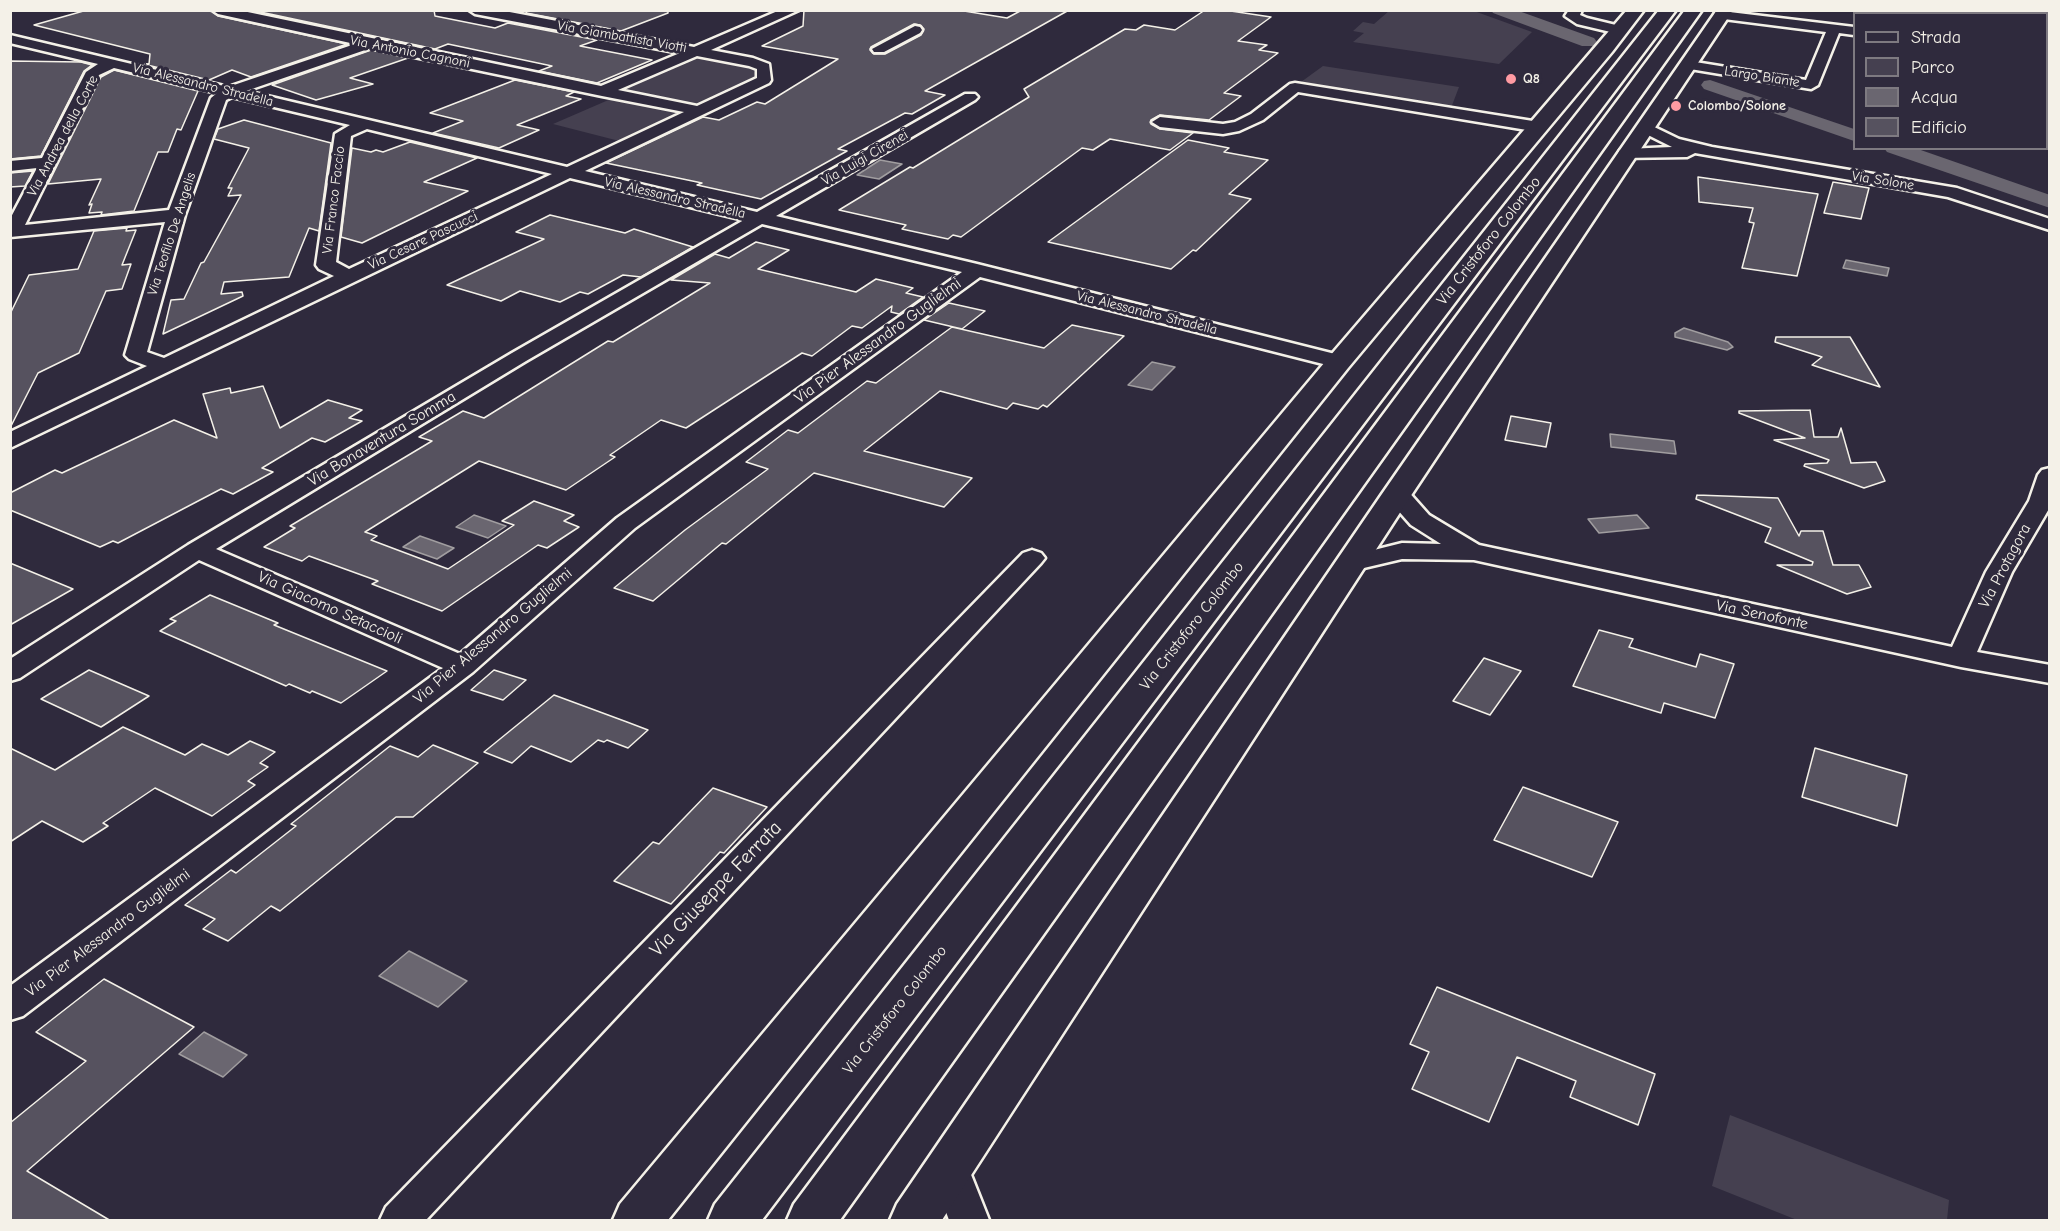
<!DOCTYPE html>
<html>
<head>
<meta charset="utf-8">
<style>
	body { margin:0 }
	#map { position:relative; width:2060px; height:1231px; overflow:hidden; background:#2f2a3d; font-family:"Comic Neue",sans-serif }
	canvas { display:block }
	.frame { position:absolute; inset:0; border:12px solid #f4f1e8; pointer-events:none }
	.legend { position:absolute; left:1853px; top:12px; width:195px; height:138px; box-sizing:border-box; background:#2f2a3d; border:2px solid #7e7a81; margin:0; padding:8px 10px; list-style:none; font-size:18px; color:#f4f1e8 }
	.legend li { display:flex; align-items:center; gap:12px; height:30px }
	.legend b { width:30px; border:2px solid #7e7a81 }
</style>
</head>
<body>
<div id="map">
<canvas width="2060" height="1231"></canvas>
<div class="frame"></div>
<ul class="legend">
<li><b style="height:8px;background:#2f2a3d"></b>Strada</li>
<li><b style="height:16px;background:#454050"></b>Parco</li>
<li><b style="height:16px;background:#6a6670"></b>Acqua</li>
<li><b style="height:16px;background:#56525f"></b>Edificio</li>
</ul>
</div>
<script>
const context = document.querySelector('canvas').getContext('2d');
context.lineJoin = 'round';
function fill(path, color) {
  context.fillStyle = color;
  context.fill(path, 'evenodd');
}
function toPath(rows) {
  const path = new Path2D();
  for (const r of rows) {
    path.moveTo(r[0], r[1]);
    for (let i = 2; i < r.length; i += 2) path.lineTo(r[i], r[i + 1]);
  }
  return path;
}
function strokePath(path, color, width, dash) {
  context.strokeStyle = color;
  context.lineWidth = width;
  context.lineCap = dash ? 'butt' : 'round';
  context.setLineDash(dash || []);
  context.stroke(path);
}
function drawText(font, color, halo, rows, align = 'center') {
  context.font = font + ' "Comic Neue",sans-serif';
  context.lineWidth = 6;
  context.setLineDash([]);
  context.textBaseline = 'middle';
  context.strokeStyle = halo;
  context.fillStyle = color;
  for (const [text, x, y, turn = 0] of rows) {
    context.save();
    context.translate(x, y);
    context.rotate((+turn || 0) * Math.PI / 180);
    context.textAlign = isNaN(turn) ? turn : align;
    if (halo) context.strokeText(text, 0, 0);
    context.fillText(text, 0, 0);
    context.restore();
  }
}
fill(toPath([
	[1474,11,1532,32,1499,64,1353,42,1364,33,1353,31,1363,22,1374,24,1389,11],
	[698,51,753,62,764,80,631,144,553,124,620,95,602,91],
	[1323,66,1459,87,1451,108,1301,82],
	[1730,1115,1949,1200,1947,1220,1797,1220,1712,1186]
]), '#454050');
const water = toPath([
	[880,160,902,164,879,179,857,175,880,160],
	[1846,260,1889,268,1887,276,1843,268,1846,260],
	[1684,328,1728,342,1733,347,1727,350,1675,337,1675,333,1684,328],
	[1152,362,1175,367,1152,390,1128,385,1152,362],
	[1610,434,1674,441,1676,454,1611,447,1610,434],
	[474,515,506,526,488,538,456,527,474,515],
	[1637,515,1649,528,1599,533,1588,519,1637,515],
	[420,536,454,548,437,559,403,547,420,536],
	[409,951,467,981,438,1007,379,976,409,951],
	[204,1032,247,1055,223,1077,179,1054,204,1032]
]);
fill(water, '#6a6670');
strokePath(water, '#a19ea0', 1.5);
fill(toPath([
	[1491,10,1516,10,1594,38,1597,42,1594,46,1582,46,1493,13,1491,10],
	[1710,80,1854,129,1854,141,1704,89,1701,85,1704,81,1710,80],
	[1884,148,1915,148,2050,195,2050,208,1887,152,1884,148]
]), '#6a6670');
const building = toPath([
	[87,10,210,10,218,16,347,44,251,77,232,70,209,80,139,63,149,64,150,54,34,25,87,10],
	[251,10,434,10,435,16,495,28,508,23,597,40,580,46,652,60,597,83,539,71,552,66,448,44,435,49,251,10],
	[527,10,668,10,668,13,621,31,526,13,527,10],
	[804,10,958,10,1007,18,1022,10,1069,10,925,91,945,95,912,114,905,113,838,149,847,151,761,199,697,185,702,183,606,163,703,117,719,120,757,102,765,104,838,59,762,46,803,26,804,10],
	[914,24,920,25,924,29,921,35,885,54,874,54,870,50,871,47,914,24],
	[1205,10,1224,10,1271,17,1238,41,1267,45,1259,50,1278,53,1224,93,1241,96,1209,120,1160,115,1151,120,1151,124,1160,129,1193,133,1170,150,1110,139,1093,150,1082,148,961,237,953,235,948,239,902,229,906,225,839,210,910,167,913,168,1029,97,1024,89,1125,29,1136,30,1144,25,1175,30,1205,10],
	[371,50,408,58,350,78,373,84,316,100,272,85,371,50],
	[10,61,81,62,92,65,84,71,41,156,10,159,10,61],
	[114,70,198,91,181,130,177,129,168,152,158,152,134,211,101,215,102,212,89,213,92,204,89,205,101,179,48,184,101,77,114,70],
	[515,80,574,92,566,96,581,99,517,125,539,130,499,148,433,133,463,121,430,113,515,80],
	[244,120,331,143,319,231,309,228,289,277,224,282,221,294,242,292,243,296,163,334,171,300,184,299,201,263,204,262,241,195,228,196,232,188,228,188,249,148,214,139,218,129,244,120],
	[1188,140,1229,148,1224,152,1268,160,1229,194,1251,199,1196,251,1193,250,1171,269,1048,242,1188,140],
	[410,142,477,158,424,182,468,191,362,243,341,237,352,148,371,152,376,150,383,152,410,142],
	[33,171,25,186,10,187,10,173,33,171],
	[1698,177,1818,194,1797,276,1742,268,1754,223,1749,222,1753,208,1699,202,1698,177],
	[1833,182,1869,188,1861,219,1824,213,1833,182],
	[550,215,625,233,634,229,693,247,641,277,623,275,588,294,580,292,560,302,520,291,501,301,447,285,544,239,516,232,550,215],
	[127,228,126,231,136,230,122,265,131,264,122,289,106,291,79,353,38,373,10,428,10,314,29,275,78,269,94,231,127,228],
	[756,242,789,250,758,269,856,292,876,279,913,288,906,293,923,297,899,314,891,312,892,306,862,328,852,326,812,356,802,353,686,428,661,420,610,455,615,457,566,490,479,461,365,532,377,536,371,540,448,569,514,525,502,521,534,501,574,515,564,521,579,527,547,548,538,545,442,611,372,584,378,581,309,556,302,561,264,547,295,528,290,526,432,441,419,437,463,411,484,418,608,341,613,342,710,283,671,280,715,254,729,258,756,242],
	[949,303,985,311,962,329,924,320,949,303],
	[1072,325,1124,336,1047,407,1043,405,1038,409,1013,403,1007,409,940,391,864,451,972,478,944,507,814,473,726,544,722,543,653,601,614,588,685,530,768,469,746,462,788,430,798,433,867,381,876,383,952,327,1044,348,1072,325],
	[1776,337,1850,337,1880,387,1812,365,1822,357,1775,342,1776,337],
	[263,386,280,428,328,400,362,410,349,418,362,421,325,442,312,438,262,468,273,472,233,494,221,489,118,543,113,541,100,547,10,510,10,493,55,470,62,473,174,420,217,438,203,394,230,388,231,393,263,386],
	[1810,410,1814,437,1838,437,1841,428,1851,463,1876,462,1885,481,1864,488,1804,466,1805,464,1827,463,1829,460,1774,440,1805,438,1739,413,1739,411,1810,410],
	[1511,416,1551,423,1546,447,1505,440,1511,416],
	[1697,495,1778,498,1799,536,1801,531,1823,531,1833,565,1859,565,1871,587,1847,594,1777,565,1812,565,1813,562,1765,542,1771,528,1696,499,1697,495],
	[10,563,73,589,10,625,10,563],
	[210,595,278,623,274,625,387,671,341,703,312,691,310,693,289,684,286,686,160,631,176,621,170,619,210,595],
	[1599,630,1633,639,1629,647,1696,667,1700,654,1734,664,1715,718,1664,703,1661,713,1573,686,1599,630],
	[1484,658,1521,671,1490,715,1453,701,1484,658],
	[89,670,149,696,101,727,41,699,89,670],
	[494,670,526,680,503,700,471,690,494,670],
	[554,695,627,722,648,730,628,748,607,740,604,742,598,740,571,762,531,746,512,763,484,752,554,695],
	[123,727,185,755,202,744,228,755,250,741,275,752,260,763,268,767,248,781,255,785,212,816,155,788,103,823,108,826,83,842,42,821,10,842,10,748,55,770,123,727],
	[433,745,478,763,413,817,396,817,280,911,271,906,228,941,203,929,215,919,185,905,231,870,236,873,296,826,291,824,390,746,418,757,433,745],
	[1815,748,1907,775,1897,826,1802,797,1815,748],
	[1523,787,1618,822,1592,877,1494,840,1523,787],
	[713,788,767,807,724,853,720,852,671,904,614,881,653,842,659,844,713,788],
	[104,979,194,1027,27,1171,111,1221,10,1221,10,1123,86,1061,36,1032,104,979],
	[1437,987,1655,1074,1638,1125,1570,1097,1576,1081,1517,1057,1489,1122,1412,1089,1429,1052,1410,1044,1437,987]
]);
fill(building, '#56525f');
strokePath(building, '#f4f1e8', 1.5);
const street = toPath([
	[212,10,238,10,601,86,680,53,475,14,469,10,499,10,694,47,780,10,799,10,711,50,753,58,769,64,771,80,769,83,585,171,757,212,965,94,975,94,978,97,975,100,776,216,977,264,1347,357,1350,362,1347,367,1339,368,980,277,635,528,473,672,23,1016,10,1020,10,986,443,668,199,560,20,678,10,681,10,659,188,545,512,353,744,220,570,178,10,448,10,432,147,366,129,359,125,355,165,222,10,237,10,219,37,168,10,171,10,161,42,158,86,72,98,64,10,43,10,35,228,87,355,44,218,14,212,10],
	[371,48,602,96,684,112,567,167,246,91,371,48],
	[697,56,749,66,757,69,757,78,697,106,618,90,697,56],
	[114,68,217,93,211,98,169,210,25,225,99,75,114,68],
	[232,97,350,125,335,134,316,265,319,269,334,276,164,358,147,352,185,215,226,100,232,97],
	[367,129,552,174,349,269,336,262,351,136,367,129],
	[762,224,962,272,617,518,460,654,216,549,526,361,762,224],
	[1569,10,1582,10,1580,15,1587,18,1624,27,1626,30,1619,34,1577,24,1565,16,1569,10],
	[1721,11,1854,27,1854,35,1839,33,1818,85,1811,89,1684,68,1682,65,1684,62,1689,61,1806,80,1826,32,1716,18,1714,15,1716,12,1721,11],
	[915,26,920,27,922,30,920,33,884,52,874,52,872,49,915,26],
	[2046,49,2050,49,2050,57,2046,57,2046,49],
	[1295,83,1539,122,1547,127,1539,132,1298,92,1263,120,1239,131,1223,134,1160,127,1152,122,1160,117,1223,124,1235,122,1251,114,1290,84,1295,83],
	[1646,123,1679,139,1712,147,1957,188,2050,219,2050,230,1948,197,1695,153,1687,157,1620,158,1618,154,1620,150,1626,149,1672,147,1640,131,1638,128,1640,125,1646,123],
	[2050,468,2050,507,2012,572,1977,652,2050,665,2050,683,1961,667,1474,560,1402,559,1351,571,1342,568,1338,563,1342,558,1402,543,1441,544,1411,525,1388,499,1385,494,1388,489,1397,487,1406,489,1429,515,1479,545,1952,647,1986,572,2029,501,2038,475,2042,470,2050,468],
	[1032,550,1041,553,1045,558,1041,563,426,1220,380,1220,386,1207,1023,553,1032,550],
	[950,1152,964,1157,989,1220,949,1220,930,1169,936,1157,950,1152]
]);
const secondary = toPath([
	[1627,10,1644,10,1612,52,1348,368,668,1220,613,1220,620,1204,1330,356,1627,10],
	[1717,10,1733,10,1412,494,942,1220,890,1220,897,1204,1382,494,1717,10]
]);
const primary = toPath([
	[1659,10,1676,10,762,1220,708,1220,715,1204,1659,10],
	[1685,10,1702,10,840,1220,787,1220,794,1204,1685,10]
]);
strokePath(street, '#f4f1e8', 5);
strokePath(secondary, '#f4f1e8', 5);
strokePath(primary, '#f4f1e8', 5);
fill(street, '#2f2a3d');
fill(secondary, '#2f2a3d');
fill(primary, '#2f2a3d');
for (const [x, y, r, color] of [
	[1511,79,6,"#ff9aa2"],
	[1676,106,6,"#ff9aa2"]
]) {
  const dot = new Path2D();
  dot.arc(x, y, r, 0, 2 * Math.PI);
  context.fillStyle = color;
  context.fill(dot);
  strokePath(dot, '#2f2a3d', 2);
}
drawText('14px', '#f4f1e8', '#2f2a3d', [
	["Via Giambattista Viotti",622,37,10],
	["Via Antonio Cagnoni",410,52,11],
	["Largo Biante",1762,77,9],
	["Via Alessandro Stradella",203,85,14],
	["Via Andrea della Corte",63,136,-62],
	["Via Luigi Cirenei",865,158,-30],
	["Via Solone",1883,181,9],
	["Via Alessandro Stradella",675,198,13],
	["Via Franco Faccio",334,200,-83],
	["Via Teofilo De Angelis",172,234,-72],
	["Via Cesare Pascucci",423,241,-25],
	["Via Alessandro Stradella",1147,313,14]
]);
drawText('bold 14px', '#f4f1e8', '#2f2a3d', [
	["Q8",1523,79],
	["Colombo/Solone",1688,106]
], 'left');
drawText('16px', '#f4f1e8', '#2f2a3d', [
	["Via Cristoforo Colombo",1489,241,-52],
	["Via Pier Alessandro Guglielmi",878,341,-36],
	["Via Bonaventura Somma",382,439,-31],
	["Via Protagora",2005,566,-62],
	["Via Giacomo Setaccioli",330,608,24],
	["Via Senofonte",1762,615,12],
	["Via Cristoforo Colombo",1192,626,-52],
	["Via Pier Alessandro Guglielmi",493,636,-40],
	["Via Pier Alessandro Guglielmi",108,933,-37],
	["Via Cristoforo Colombo",895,1010,-52]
]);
drawText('20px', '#f4f1e8', '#2f2a3d', [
	["Via Giuseppe Ferrata",716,889,-46]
]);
</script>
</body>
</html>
